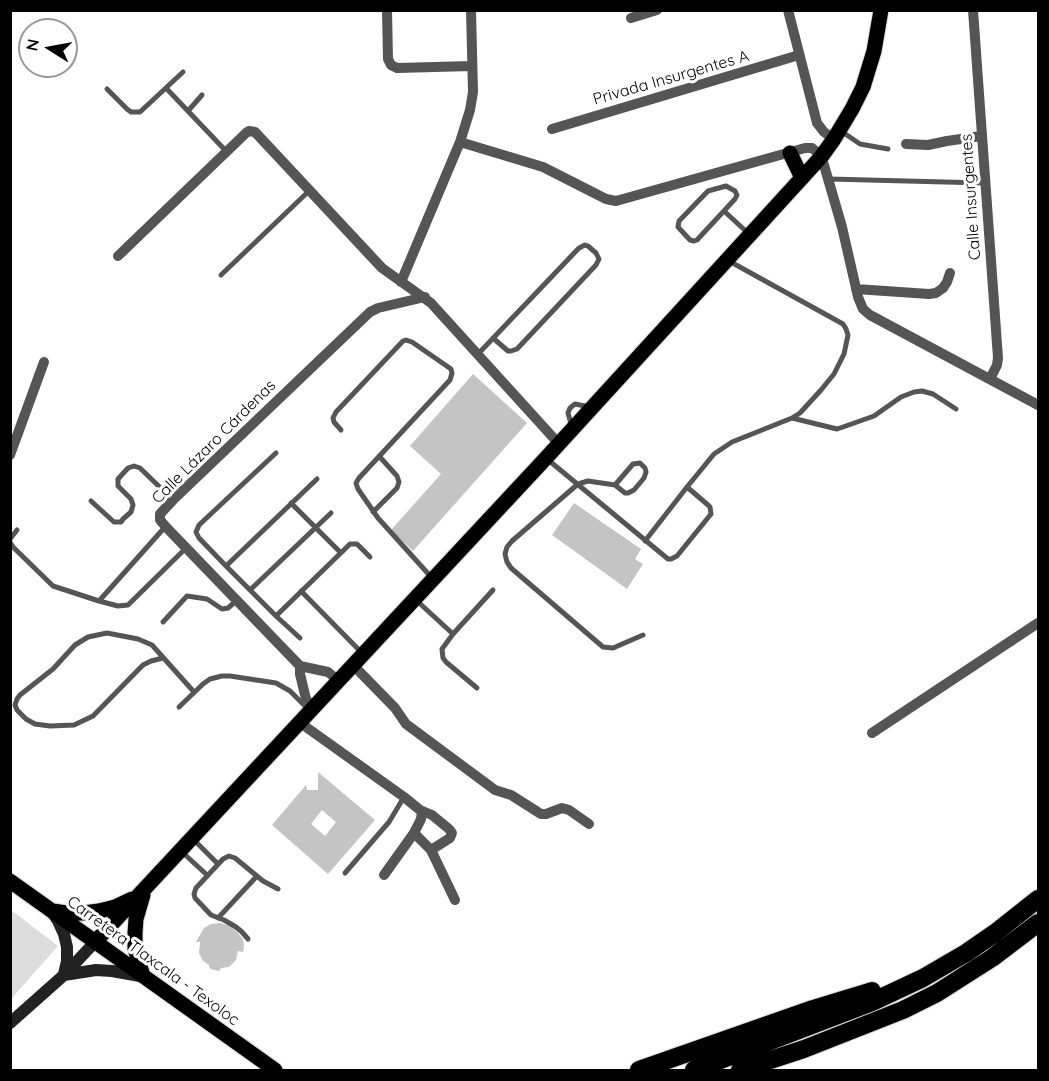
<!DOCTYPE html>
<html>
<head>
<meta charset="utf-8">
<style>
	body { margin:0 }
	#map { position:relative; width:1049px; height:1081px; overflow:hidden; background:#fff; font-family:Quicksand,sans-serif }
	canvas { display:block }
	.frame { position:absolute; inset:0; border:12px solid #000; pointer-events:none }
	.north { position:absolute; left:18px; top:18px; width:60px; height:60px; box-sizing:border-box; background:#fff; border:2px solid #999; border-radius:50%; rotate:281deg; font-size:16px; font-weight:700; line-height:24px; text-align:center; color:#000 }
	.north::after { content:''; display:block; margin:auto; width:21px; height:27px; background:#000; clip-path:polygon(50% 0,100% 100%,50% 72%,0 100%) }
</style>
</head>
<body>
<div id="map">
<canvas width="1049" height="1081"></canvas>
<div class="frame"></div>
<div class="north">N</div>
</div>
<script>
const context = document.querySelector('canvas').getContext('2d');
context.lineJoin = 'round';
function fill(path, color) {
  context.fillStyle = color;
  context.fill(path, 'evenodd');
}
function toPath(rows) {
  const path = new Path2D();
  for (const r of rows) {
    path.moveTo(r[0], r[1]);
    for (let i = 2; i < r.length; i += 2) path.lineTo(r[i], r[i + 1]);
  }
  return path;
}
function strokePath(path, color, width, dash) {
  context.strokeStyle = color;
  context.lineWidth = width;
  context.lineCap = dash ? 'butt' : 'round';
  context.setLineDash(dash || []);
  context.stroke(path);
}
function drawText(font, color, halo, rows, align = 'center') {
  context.font = font + ' Quicksand,sans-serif';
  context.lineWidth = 6;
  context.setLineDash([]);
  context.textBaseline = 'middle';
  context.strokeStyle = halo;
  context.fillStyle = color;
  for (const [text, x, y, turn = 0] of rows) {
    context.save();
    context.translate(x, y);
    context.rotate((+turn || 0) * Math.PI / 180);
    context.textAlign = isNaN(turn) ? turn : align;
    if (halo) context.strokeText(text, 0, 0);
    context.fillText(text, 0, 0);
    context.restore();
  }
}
fill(toPath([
	[11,910,58,946,11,999]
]), '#dcdcdc');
fill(toPath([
	[473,374,527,423,413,551,391,530,441,474,410,446],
	[574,503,641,549,635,559,643,564,627,589,552,535],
	[318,772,375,820,328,874,272,825,306,785,307,790,318,790],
	[322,810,336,822,325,836,311,824],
	[220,923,230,926,237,932,243,939,244,946,243,952,238,951,236,960,229,967,221,968,219,971,210,969,209,965,203,961,199,953,200,942,196,942,204,928,211,924]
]), '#c4c4c4');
const primary = toPath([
	[790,153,802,178],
	[10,881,275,1070],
	[143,895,136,919,135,933,135,948,143,976],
	[53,911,66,913,83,913,99,911,115,907,132,899],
	[95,942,546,458,821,157,834,139,852,109,863,87,874,51,881,10]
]);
const motorway = toPath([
	[639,1070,813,1009,872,991],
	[694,1070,872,1002,923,978,966,953,995,933,1038,899],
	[740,1070,804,1049,903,1010,937,993,992,958,1038,923]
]);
strokePath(primary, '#dbdbdb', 17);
strokePath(motorway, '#dbdbdb', 20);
strokePath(toPath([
	[166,88,226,151],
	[107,89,127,109,131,112,140,112,183,72],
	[188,111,202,95],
	[841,131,860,144,888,149],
	[829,179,984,183],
	[726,186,735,191,737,195,735,199,697,240,694,241,690,240,678,227,679,221,708,191,726,186],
	[724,211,749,234],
	[221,275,310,190],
	[478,354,579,248,585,245,588,246,596,253,599,259,596,265,517,349,511,351,508,351,493,338],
	[792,418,837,429,843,427,874,416,901,397,914,392,922,391,933,394,956,409],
	[572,427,568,413,570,408,575,404,590,407],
	[341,430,334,422,333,418,336,412,403,341,406,340,412,342,451,369,452,373,450,380,359,478,356,483,358,489,378,518,432,578],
	[276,453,199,525,196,532,199,538,226,566,276,616,300,638],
	[547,459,668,559,671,559,677,556,711,514,710,507,708,505,687,487],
	[615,485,633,464,640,463,645,468,646,472,644,478,634,490,628,493,625,493,615,485,588,481,578,484,512,541,507,547,505,554,507,562,511,568,603,647,613,648,643,635],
	[91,501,114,522,121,522,123,519,131,512,133,505,131,499,118,486,118,479,128,468,134,466,140,468,173,500],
	[291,503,340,552],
	[373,512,397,488,399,482,397,476,379,456],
	[165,527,99,601,118,606,128,605,186,548],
	[10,539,17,530],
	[645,541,687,487,714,454,732,442,792,418,800,413,821,390,834,374,844,354,848,335,846,329,843,324,729,261],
	[10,542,13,547,53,586,99,601],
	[226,566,317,479],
	[250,590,331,513],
	[301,591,362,653],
	[416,600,453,634],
	[276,616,350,544,357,544,370,557],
	[163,622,187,596,207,599,222,609,228,608,236,601],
	[163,658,151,661,143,665,93,716,74,725,50,726,35,724,26,719,17,710,15,705,17,699,20,695,53,669,75,645,88,637,107,633,138,639,152,645,194,692],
	[477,688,446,662,443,658,442,649,453,634,493,590],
	[179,707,203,684,210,679,222,676,230,676,276,683,290,691,307,708],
	[194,840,218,864],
	[181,851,207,875],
	[345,873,389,822,404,797],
	[218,918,257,876],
	[248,939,242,932,236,927,224,920,211,915,195,898,194,894,196,888,223,859,229,856,235,858,263,881,278,889]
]), '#555', 5);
strokePath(toPath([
	[387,10,388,59,391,65,397,68,472,66],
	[788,10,817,123,824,132,834,139],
	[973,10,998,358,997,365,990,379],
	[631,18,657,10],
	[552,129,799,55],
	[460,142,543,167,606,199,616,201,805,148,812,148,818,153,824,165,842,227,858,297,863,309,870,315,1038,405],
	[906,144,928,145,947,141,981,136],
	[118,256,246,133,249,131,255,132,382,268,431,303,559,444],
	[401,282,460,142,470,110,473,92,471,10],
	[856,289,929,294,936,293,943,288,947,282,950,273],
	[10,455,44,362],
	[353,665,395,708,406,724,495,790,511,795,541,814,546,814,562,808,569,810,589,824],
	[300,666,300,674,306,699,313,708],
	[339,681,328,672,300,666,166,527,160,520,160,514,173,500,370,312,378,308,425,297],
	[299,722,404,797,420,810,432,815,449,829,452,833,450,838,431,850],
	[872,733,1038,623],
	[414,833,431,850,455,900],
	[384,875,414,833,421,819,422,812]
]), '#555', 10);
strokePath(toPath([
	[53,913,58,921,64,934,67,947,67,961,64,974],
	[64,975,96,970,112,971,140,976],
	[10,1023,64,975,95,942]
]), '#222', 12);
strokePath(primary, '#000', 15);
strokePath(motorway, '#000', 18);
drawText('16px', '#000', '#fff', [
	["Privada Insurgentes A",671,78,-16],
	["Calle Insurgentes",971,197,-94],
	["Calle Lázaro Cárdenas",214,442,-45],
	["Carretera Tlaxcala - Texoloc",153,961,36]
]);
</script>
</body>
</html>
